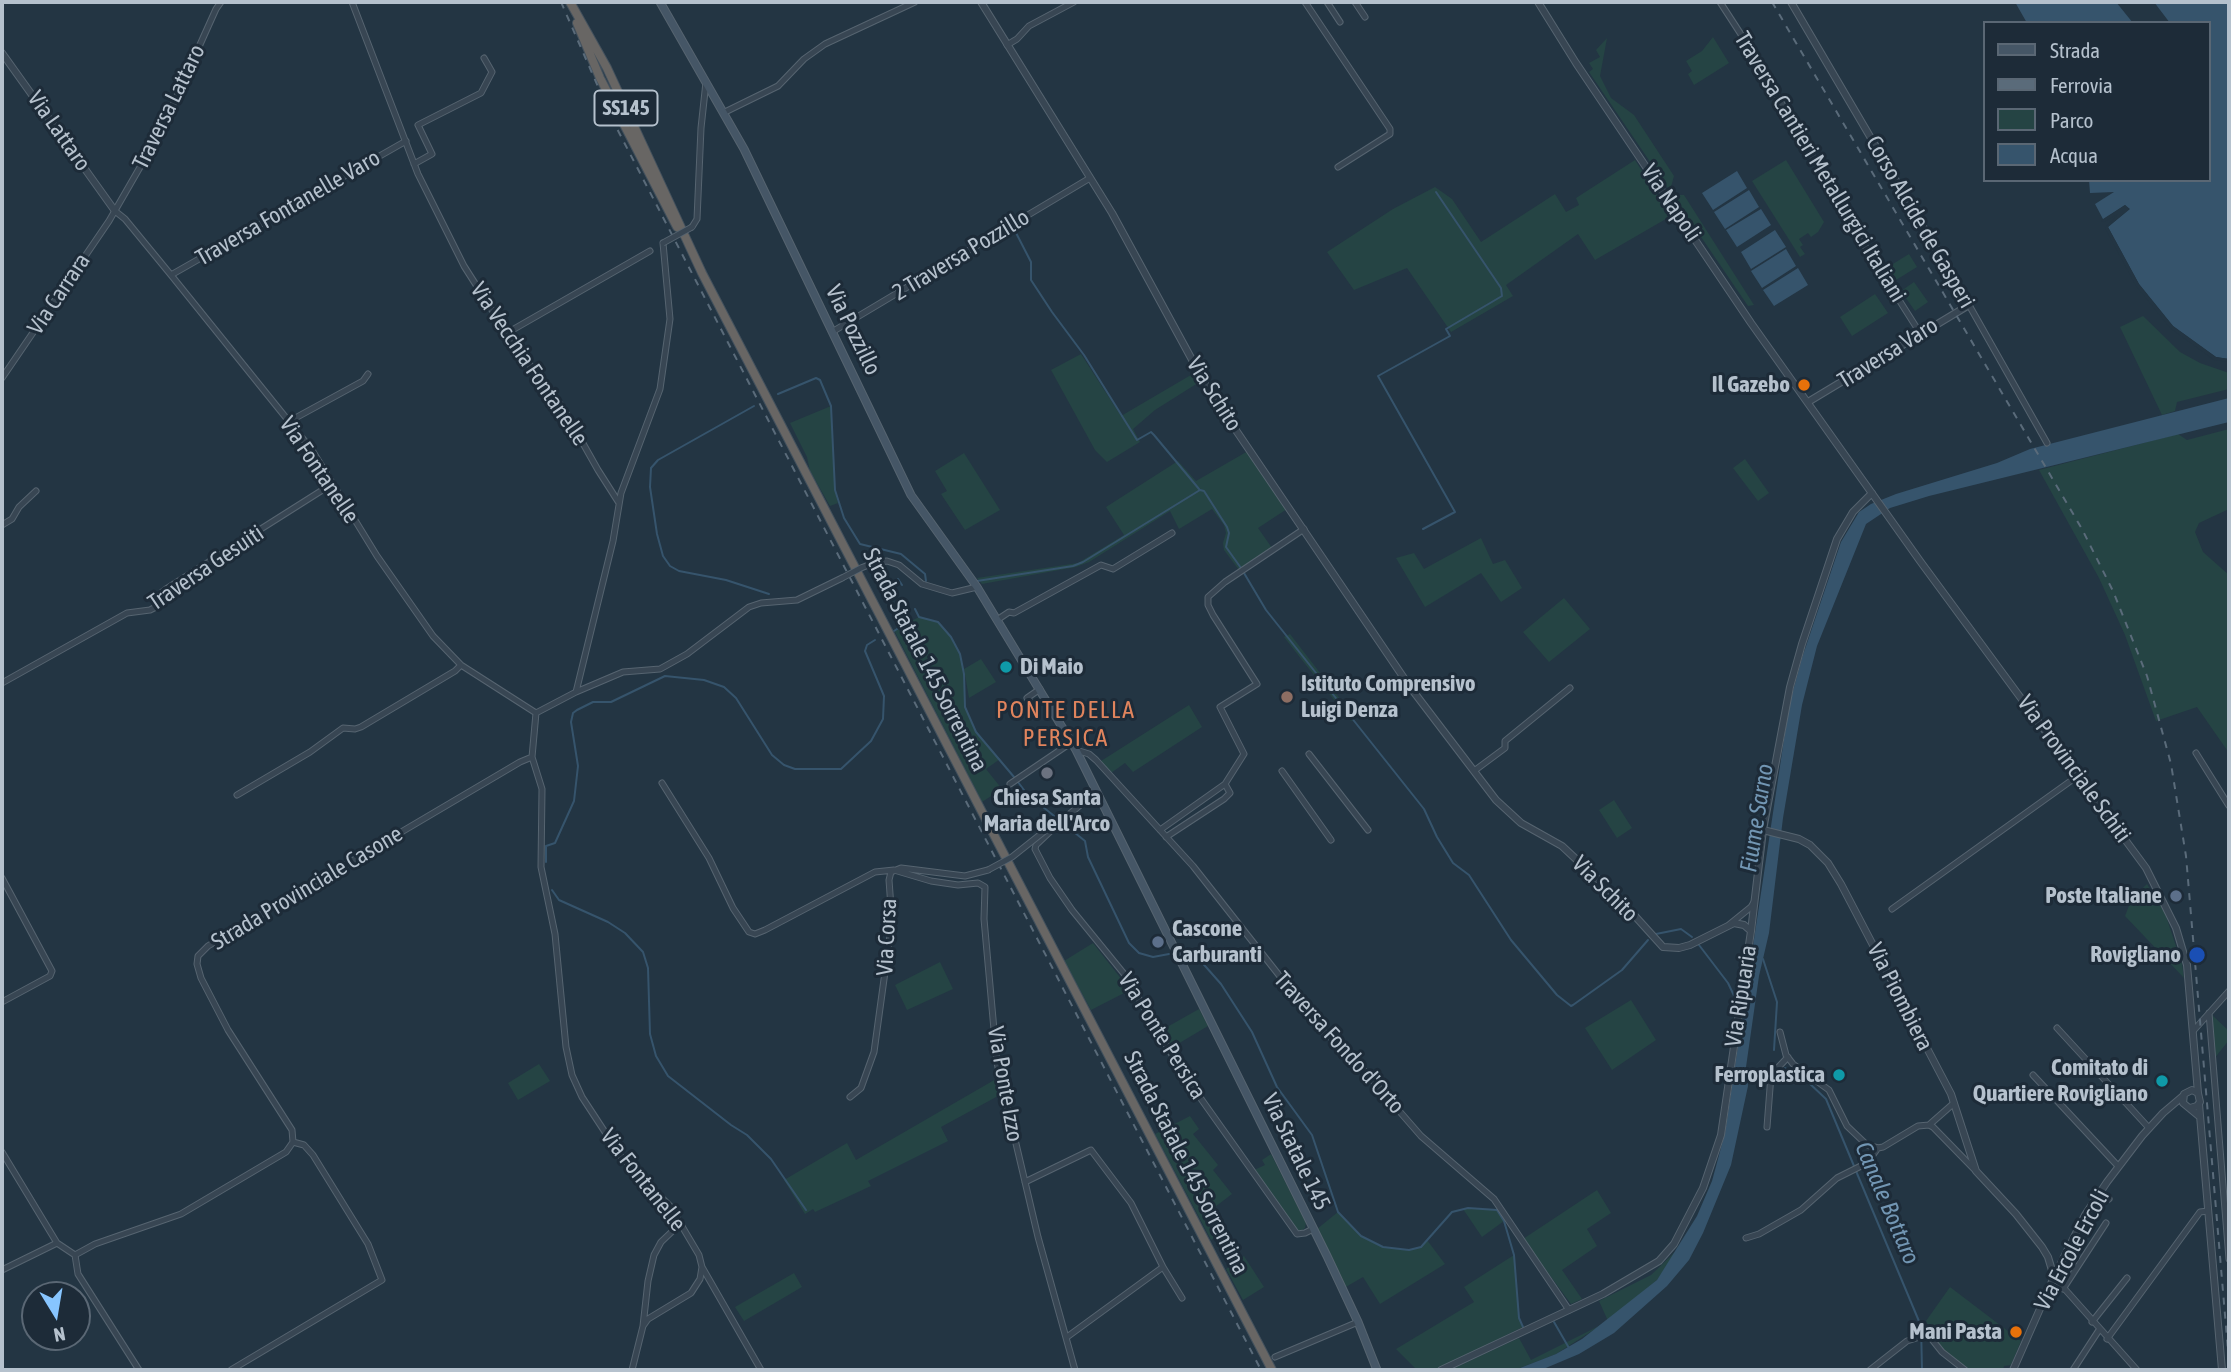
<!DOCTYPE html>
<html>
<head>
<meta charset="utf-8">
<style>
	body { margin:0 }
	#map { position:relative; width:2231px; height:1372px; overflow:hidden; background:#233543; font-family:"Asap Condensed",sans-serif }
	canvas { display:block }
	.frame { position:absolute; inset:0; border:4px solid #b5c1cd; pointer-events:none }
	.legend { position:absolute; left:1983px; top:21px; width:228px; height:161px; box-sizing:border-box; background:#1d2b38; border:2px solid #5a6774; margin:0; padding:9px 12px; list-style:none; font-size:21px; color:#b5c1cd }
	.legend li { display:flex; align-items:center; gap:14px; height:35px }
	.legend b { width:35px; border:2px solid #5a6774 }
	.north { position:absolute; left:21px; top:1281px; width:70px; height:70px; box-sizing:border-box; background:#1d2b38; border:2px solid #5a6774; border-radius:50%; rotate:169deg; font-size:19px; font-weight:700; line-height:28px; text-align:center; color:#b5c1cd }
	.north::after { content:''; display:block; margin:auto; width:24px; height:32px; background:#87c5ff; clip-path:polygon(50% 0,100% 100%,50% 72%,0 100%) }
</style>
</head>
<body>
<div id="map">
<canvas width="2231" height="1372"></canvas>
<div class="frame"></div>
<ul class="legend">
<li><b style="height:9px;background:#455666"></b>Strada</li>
<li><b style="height:9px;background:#5a6b7a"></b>Ferrovia</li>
<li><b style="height:19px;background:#254444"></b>Parco</li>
<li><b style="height:19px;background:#36546c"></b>Acqua</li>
</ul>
<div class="north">N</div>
</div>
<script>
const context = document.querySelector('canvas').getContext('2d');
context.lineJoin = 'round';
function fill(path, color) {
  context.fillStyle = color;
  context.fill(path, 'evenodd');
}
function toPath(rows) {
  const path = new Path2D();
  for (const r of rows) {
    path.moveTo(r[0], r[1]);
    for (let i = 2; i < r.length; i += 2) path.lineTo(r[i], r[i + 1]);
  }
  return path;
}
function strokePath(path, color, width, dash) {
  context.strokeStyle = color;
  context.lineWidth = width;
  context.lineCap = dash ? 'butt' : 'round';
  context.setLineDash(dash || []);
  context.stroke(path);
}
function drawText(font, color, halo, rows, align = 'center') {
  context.font = font + ' "Asap Condensed",sans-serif';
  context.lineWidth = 6;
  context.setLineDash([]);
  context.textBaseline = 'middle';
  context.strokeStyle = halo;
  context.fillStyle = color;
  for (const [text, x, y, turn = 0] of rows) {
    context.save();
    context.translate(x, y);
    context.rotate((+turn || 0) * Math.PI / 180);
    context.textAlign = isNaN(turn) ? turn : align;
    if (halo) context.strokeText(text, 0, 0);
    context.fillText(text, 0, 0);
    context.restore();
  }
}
fill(toPath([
	[1713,37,1729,63,1694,85,1688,74,1692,71,1686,61,1702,51],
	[1607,38,1600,76,1611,98,1634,115,1674,176,1671,187,1676,195,1684,195,1754,305,1748,306,1589,72,1593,69,1589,63,1600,57,1596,50],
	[1635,160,1671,216,1595,260,1578,234,1506,285,1513,296,1451,332,1407,268,1354,290,1327,252,1393,209,1435,187,1452,199,1481,242,1555,194,1566,212,1579,205,1576,198],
	[1786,160,1824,222,1818,232,1811,237,1808,233,1799,239,1803,245,1800,247,1805,254,1800,257,1752,181],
	[1909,254,1917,267,1896,280,1888,267],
	[1914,282,1928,302,1915,311,1901,291],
	[1875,294,1888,313,1852,336,1840,317],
	[2143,316,2180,352,2200,363,2229,373,2229,389,2177,402,2175,411,2162,415,2120,327],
	[1081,354,1121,416,1196,372,1201,381,1155,410,1133,429,1140,442,1107,462,1095,450,1051,370],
	[831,406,835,490,838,503,830,506,810,471,807,457,790,423],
	[2229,429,2229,509,2199,523,2195,532,2203,552,2229,575,2229,753,2197,707,2156,721,2125,635,2099,578,2039,470,2178,434,2187,440],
	[1248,451,1287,509,1258,528,1272,548,1239,570,1224,550,1223,543,1226,533,1224,525,1212,509,1179,529,1170,511,1089,562,1076,567,982,584,977,578,1078,563,1124,535,1106,507,1178,461,1196,481],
	[964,453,1000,510,965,530,941,494,947,491,935,471],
	[1745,459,1769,493,1758,501,1733,468],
	[1481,538,1493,564,1505,560,1522,588,1501,602,1481,573,1425,607,1396,558,1414,553,1424,569],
	[1564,598,1590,629,1549,662,1523,632],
	[919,617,938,622,951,637,960,654,964,674,965,707,976,733,1000,759,986,769,1002,789,982,802,894,630],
	[1290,634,1337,695,1356,718,1351,721,1302,660,1284,637],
	[981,659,996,682,969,698,964,669],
	[1189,705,1202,727,1133,772,1125,763,1111,773,1101,761],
	[1614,800,1632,828,1617,838,1599,810],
	[2147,884,2165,913,2182,964,2184,978,2125,916,2132,898],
	[1093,943,1130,990,1091,1010,1064,961],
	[940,962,953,989,907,1010,895,985],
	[1631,1000,1656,1040,1612,1070,1585,1028],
	[1199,1009,1208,1026,1171,1048,1160,1031],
	[2212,1015,2229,1031,2229,1040,2214,1059],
	[539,1064,550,1081,518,1100,508,1083],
	[996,1079,998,1096,941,1127,948,1141,868,1181,871,1186,815,1212,813,1209,805,1214,784,1180,847,1143,856,1160],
	[1190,1116,1199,1129,1193,1134,1218,1165,1213,1170,1232,1194,1211,1210,1226,1229,1211,1240,1155,1134],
	[1271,1154,1306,1223,1305,1228,1301,1231,1297,1230,1254,1170,1265,1165,1262,1160],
	[1597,1190,1611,1213,1587,1229,1597,1246,1562,1270,1582,1299,1571,1304,1523,1239],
	[1468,1208,1497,1210,1504,1221,1482,1237,1463,1209],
	[1338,1212,1361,1236,1383,1247,1409,1250,1421,1247,1427,1240,1445,1264,1380,1304,1363,1277,1344,1288,1317,1229],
	[1679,1248,1657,1280,1608,1321,1599,1301,1651,1275],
	[1514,1255,1519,1318,1523,1327,1435,1370,1417,1370,1396,1349,1474,1302,1464,1287],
	[1244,1256,1264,1287,1243,1300,1226,1269],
	[794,1273,802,1287,744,1321,735,1307],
	[1950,1287,2021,1341,2011,1365,2004,1366,2003,1370,1969,1370,1942,1350,1931,1334,1926,1321],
	[1603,1324,1556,1354,1515,1370,1450,1370,1519,1338,1531,1360]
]), '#254444');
fill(toPath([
	[2015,2,2116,2,2133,23,2027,23],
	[2154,2,2229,2,2229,359,2216,357,2173,326,2139,284,2108,227,2129,209,2125,205,2103,219,2095,204,2114,192,2090,193,2089,180,2208,180,2208,23,2170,23],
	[1737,171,1747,188,1713,210,1702,193],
	[1749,190,1759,207,1725,229,1714,212],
	[1761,209,1771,225,1737,247,1726,230],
	[1775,230,1786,247,1751,269,1741,252],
	[1786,249,1796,266,1762,288,1751,271],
	[1798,268,1808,285,1774,306,1763,290],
	[2229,398,2229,422,1929,496,1890,508,1866,524,1817,646,1802,705,1783,818,1769,933,1759,976,1746,1067,1748,1086,1731,1165,1703,1233,1689,1260,1667,1286,1614,1333,1579,1354,1541,1370,1515,1370,1556,1354,1582,1339,1657,1280,1697,1216,1712,1181,1725,1133,1789,706,1802,658,1841,542,1859,512,1871,504,1896,494,1997,463,2030,449]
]), '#36546c');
fill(toPath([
	[2125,205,2130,209,2108,227,2139,284,2173,326,2216,357,2229,359,2229,362,2214,360,2170,328,2136,286,2105,228,2118,214,2104,222,2101,221]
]), '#233543');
strokePath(toPath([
	[999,236,1013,227,1031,262,1031,280,1052,312,1084,355,1137,440,1151,432,1154,435,1199,489],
	[778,394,816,378,820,380,831,406,835,490,844,518,860,544,901,554,925,574,926,581],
	[754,406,658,460,651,468,650,487,657,534,663,556,670,566,679,571,726,580,769,594],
	[1423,529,1455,512,1378,376,1450,336,1446,329,1502,296,1501,288,1436,192],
	[1244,573,1266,610,1424,809,1437,837,1453,863,1469,875,1511,940,1557,995,1571,1006,1573,1005,1622,970,1648,940],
	[898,579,902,585],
	[977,581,1073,566,1083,562,1200,490,1204,491,1227,527,1229,533,1226,547,1241,568],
	[915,609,919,617,938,622,951,637,960,654,964,674,965,707,976,732,1014,777],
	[894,631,903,625],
	[1018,782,1027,794,1085,841,1088,857,1129,943,1139,953,1153,957,1169,954],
	[546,862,546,846,555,843,574,801,578,766,571,722,573,713,577,710,593,702,611,702,665,676,704,680,724,687,736,698,772,755,784,765,795,769,841,769,871,741,883,719,884,696,865,651,867,645,875,640],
	[552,890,559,900,608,922,625,933,643,952,648,968,650,1034,656,1056,668,1076,731,1125,747,1135,771,1159,806,1210],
	[1656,934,1681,929,1692,937],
	[1699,945,1728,983,1737,1002],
	[1182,947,1191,950,1221,984,1252,1032,1277,1087,1312,1135,1338,1212,1361,1236,1383,1247,1409,1250,1421,1247,1452,1212,1468,1208,1497,1210,1504,1221,1514,1255,1519,1318,1523,1327],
	[1763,959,1777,1002,1774,1050],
	[1785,1068,1808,1082,1826,1099,1854,1166],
	[1856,1171,1921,1326,1922,1370],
	[1554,1322,1569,1348]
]), '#36546c', 2);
const minor = toPath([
	[352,2,418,174,464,266,513,343,563,408,598,470,619,503],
	[1305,2,1390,129,1390,134,1338,167],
	[1327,2,1340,22],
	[1355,2,1365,17],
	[1720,2,1744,39,1868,251,1920,333],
	[1007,45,1017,39,1029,26,1074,2],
	[725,112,778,86,804,59,825,44,915,2],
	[414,164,432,154,418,125,481,93,492,72,484,58],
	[115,211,125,219,171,275,312,450,377,556,433,636,461,665,536,713],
	[692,227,697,219,701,128,706,82],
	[171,275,406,141],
	[1969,305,2047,443],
	[832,332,1090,178],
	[507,333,650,251],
	[2,378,109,221,162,129,216,9,221,2],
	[288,422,363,381,368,374],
	[2,525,12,519,19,507,36,491],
	[861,568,876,562,887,561,899,565,922,584,952,593,977,587],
	[997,620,1009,612,1014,613,1101,565,1113,569,1172,533],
	[2,683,127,613,150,610,158,606,162,592,166,589,332,484],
	[576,692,623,672,660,669,687,654,749,607,761,603,797,600,842,578],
	[1034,707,1027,698,1040,689],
	[536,713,576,692,613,541,621,493,660,389,670,319,663,243],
	[1076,750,1089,754,1096,760,1193,866,1323,1031,1353,1058,1421,1136,1494,1199,1569,1310],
	[2196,753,2229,806],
	[1309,754,1368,830],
	[532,757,542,789,541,867,555,934,566,1047,572,1075,582,1097,622,1158,670,1206,699,1255,702,1267,700,1279,691,1293,648,1319,643,1326,632,1370],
	[532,757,536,713],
	[1282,771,1331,840],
	[1474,771,1505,748,1505,741,1570,688],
	[662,783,709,858,733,908,749,932,755,934,765,930,875,872,894,870,931,881,958,885,978,883,985,887,984,919,997,1063,1038,1237,1075,1370],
	[1010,784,1072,742],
	[237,795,310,752,343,728,355,729,361,727,455,671,461,665],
	[1054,827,1097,791],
	[1055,827,1036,845,1035,849,1050,878,1072,910,1125,975,1182,1072,1297,1234,1305,1233,1313,1229],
	[1160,830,1225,784,1244,754,1220,707,1257,684,1213,615,1208,605,1208,597,1225,582,1304,529],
	[1166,837,1224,799,1230,793,1225,784],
	[2,878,52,971,50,976,2,1002],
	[1892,909,2079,775],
	[1730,924,1751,907,1754,902],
	[2209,1013,2229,1259],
	[2057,1028,2149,1128],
	[2194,1030,2229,991],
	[1780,1032,1786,1055,1793,1064,1829,1090,1847,1126,1867,1145,1878,1148,1883,1147,1918,1126,1929,1125,1933,1127,1974,1169],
	[2033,1075,2118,1166],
	[850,1097,861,1088,874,1052,892,921,889,880,891,872,901,868,965,876,988,870],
	[1929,1125,1954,1103],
	[1767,1127,1771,1075,1788,1057],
	[2,1152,57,1243,75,1255],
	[1025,1182,1091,1150,1131,1203,1163,1267,1182,1298],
	[2101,1192,2109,1199],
	[1746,1238,1759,1234,1801,1210,1837,1178,1867,1163,1878,1148],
	[702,1267,761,1370],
	[2,1270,57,1243],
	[2054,1277,2137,1370],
	[2063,1289,2106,1223],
	[2092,1322,2127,1278],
	[643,1326,648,1281,654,1255,661,1242,681,1223],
	[1067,1337,1163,1267],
	[2107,1339,2200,1212,2208,1211],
	[1275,1357,1358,1322],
	[139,1370,78,1274,75,1255,95,1244,181,1214,286,1152,293,1142,292,1130,228,1030,201,978,197,964,198,956,208,946,520,762,532,757],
	[231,1370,382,1280,368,1244,313,1155,304,1145,293,1142],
	[1870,1370,1907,1341,1926,1335,1930,1337,1942,1352,1965,1370],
	[2073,1370,2099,1330]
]);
const tertiary = toPath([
	[981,2,1112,213,1208,389,1410,687,1496,800,1521,823,1562,846,1625,905,1663,947,1679,948,1690,945,1734,923,1744,925,1751,931],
	[1538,2,1576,63,1751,323,1920,561,2146,868,2176,928,2187,965,2198,1093],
	[1791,2,1969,305,1808,402],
	[2,53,115,211],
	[1763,830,1799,839,1810,845,1828,863,1841,884,1951,1094,1976,1171,2016,1214,2042,1247,2048,1257,2054,1277],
	[2199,1104,2222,1370],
	[2190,1108,2197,1106,2200,1102,2198,1093,2192,1090,2184,1094,2183,1103,2200,1117],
	[1441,1370,1603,1294,1659,1261,1674,1244,1703,1188,1721,1135,1751,931,1763,830,1790,687,1802,644,1837,539,1853,512,1872,493],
	[2013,1370,2054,1277,2085,1215,2107,1182,2142,1136,2163,1113,2183,1096]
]);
const secondary = toPath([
	[660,2,744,149,911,495,977,587,1076,750,1327,1256,1358,1322,1377,1370]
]);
const trunk = toPath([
	[570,2,607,68,702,273,1272,1370],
	[577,23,600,78,677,227]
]);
strokePath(minor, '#566470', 7);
strokePath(tertiary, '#566470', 8);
strokePath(secondary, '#566470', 9);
strokePath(trunk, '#43515d', 10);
strokePath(minor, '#384653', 5);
strokePath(tertiary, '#384653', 6);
strokePath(secondary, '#455666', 7);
strokePath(trunk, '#686664', 8);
strokePath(toPath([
	[561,2,613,121,1261,1370],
	[1772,2,2082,529,2113,591,2147,676,2171,764,2186,856,2229,1362]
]), '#5a6b7a', 2, [7, 7]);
const minorBridge = toPath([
	[663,243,692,227],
	[842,578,861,568],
	[988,870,1012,857,1046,830]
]);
strokePath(minorBridge, '#566470', 7, []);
strokePath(minorBridge, '#384653', 5);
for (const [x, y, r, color] of [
	[1804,385,7,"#e8710a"],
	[1006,667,7,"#0f9aa8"],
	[1287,697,7,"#8d6e63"],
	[1047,773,7,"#6b7280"],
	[2176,896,7,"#5c6f8a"],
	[1158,942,7,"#5c6f8a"],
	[2197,955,9,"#1a4fb4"],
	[1839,1075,7,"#0f9aa8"],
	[2162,1081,7,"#0f9aa8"],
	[2016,1332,7,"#e8710a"]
]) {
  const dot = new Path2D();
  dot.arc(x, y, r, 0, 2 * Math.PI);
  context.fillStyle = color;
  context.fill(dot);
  strokePath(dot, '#1d2b38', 2.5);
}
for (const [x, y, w] of [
	[626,108,63]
]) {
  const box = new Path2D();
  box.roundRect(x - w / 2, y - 17.5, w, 35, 5);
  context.fillStyle = '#1d2b38';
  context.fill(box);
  strokePath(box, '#b5c1cd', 2);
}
drawText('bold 21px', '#b5c1cd', null, [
	["SS145",626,108]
]);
drawText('23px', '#b5c1cd', '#1d2b38', [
	["Traversa Lattaro",169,107,-64],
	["Via Lattaro",59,131,55],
	["Traversa Cantieri Metallurgici Italiani",1820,167,59],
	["Via Napoli",1671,203,56],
	["Traversa Fontanelle Varo",288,208,-30],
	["Corso Alcide de Gasperi",1920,222,60],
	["2 Traversa Pozzillo",961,255,-31],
	["Via Carrara",59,294,-56],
	["Via Pozzillo",853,330,64],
	["Traversa Varo",1888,353,-32],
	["Via Vecchia Fontanelle",529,364,56],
	["Via Schito",1214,394,58],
	["Via Fontanelle",319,470,56],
	["Traversa Gesuiti",206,568,-34],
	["Strada Statale 145 Sorrentina",925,660,63],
	["Via Provinciale Schiti",2074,769,54],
	["Strada Provinciale Casone",307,888,-31],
	["Via Schito",1605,889,45],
	["Via Corsa",887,937,-87],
	["Via Ripuaria",1741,996,-81],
	["Via Piombiera",1900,997,63],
	["Via Ponte Persica",1162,1036,58],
	["Traversa Fondo d'Orto",1339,1043,48],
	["Via Ponte Izzo",1005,1084,80],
	["Via Statale 145",1296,1152,64],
	["Strada Statale 145 Sorrentina",1186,1163,63],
	["Via Fontanelle",643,1180,52],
	["Via Ercole Ercoli",2072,1250,-62]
]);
drawText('bold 23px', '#b5c1cd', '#1d2b38', [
	["Il Gazebo",1790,385],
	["Di Maio",1020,667,"left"],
	["Istituto Comprensivo",1301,684,"left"],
	["Luigi Denza",1301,710,"left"],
	["Chiesa Santa",1047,798,"center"],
	["Maria dell'Arco",1047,824,"center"],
	["Poste Italiane",2162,896],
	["Cascone",1172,929,"left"],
	["Carburanti",1172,955,"left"],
	["Rovigliano",2181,955],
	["Comitato di",2148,1068],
	["Quartiere Rovigliano",2148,1094],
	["Ferroplastica",1825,1075],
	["Mani Pasta",2002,1332]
], 'right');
context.letterSpacing = '2px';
drawText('24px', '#e0845d', '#1d2b38', [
	["PONTE DELLA",1066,710],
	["PERSICA",1066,738]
]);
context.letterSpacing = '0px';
drawText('italic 24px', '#7296b3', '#1d2b38', [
	["Fiume Sarno",1757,818,-81],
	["Canale Bottaro",1887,1203,67]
]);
</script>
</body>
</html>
